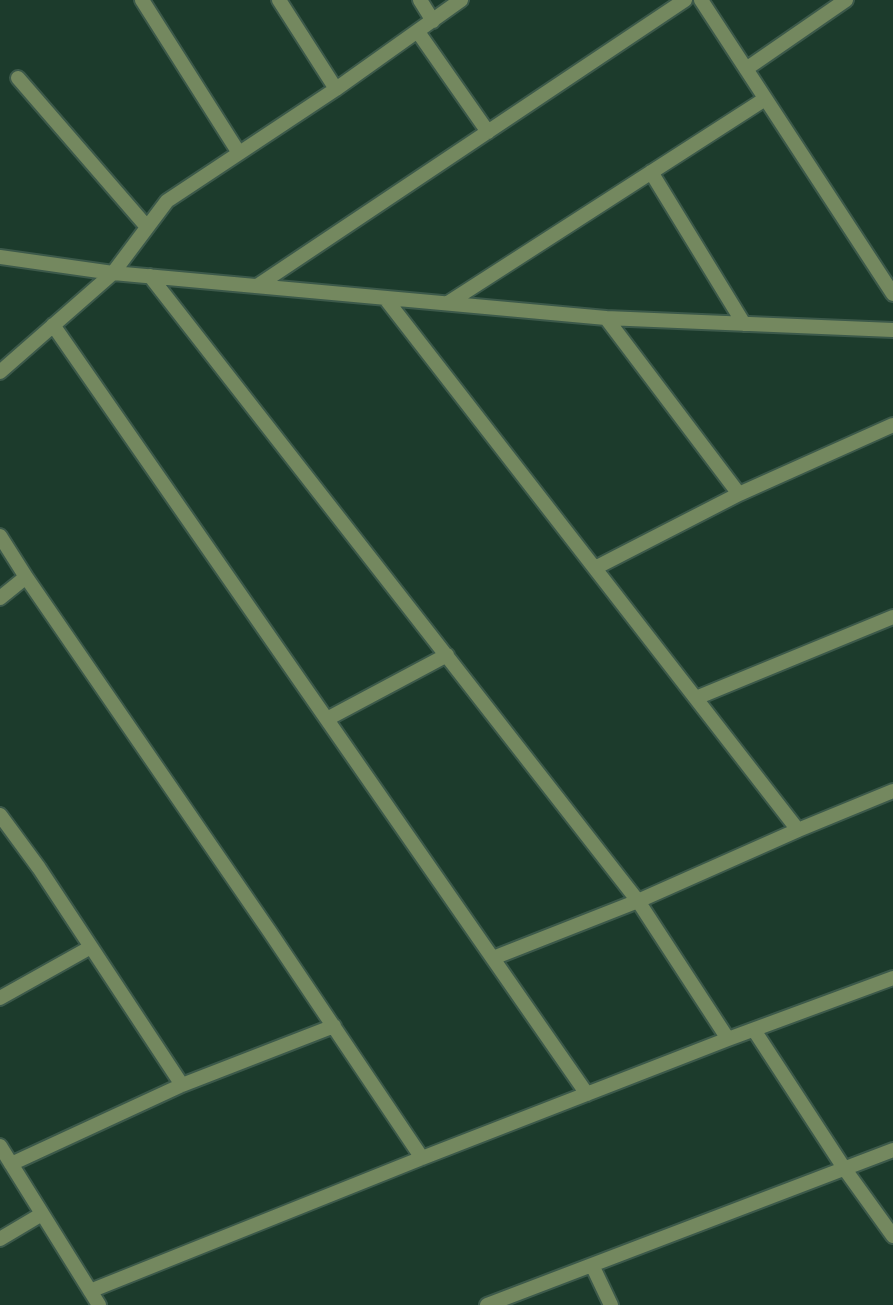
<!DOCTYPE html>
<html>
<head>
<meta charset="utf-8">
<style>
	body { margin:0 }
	canvas { display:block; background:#1c3b2c }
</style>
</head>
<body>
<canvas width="893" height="1305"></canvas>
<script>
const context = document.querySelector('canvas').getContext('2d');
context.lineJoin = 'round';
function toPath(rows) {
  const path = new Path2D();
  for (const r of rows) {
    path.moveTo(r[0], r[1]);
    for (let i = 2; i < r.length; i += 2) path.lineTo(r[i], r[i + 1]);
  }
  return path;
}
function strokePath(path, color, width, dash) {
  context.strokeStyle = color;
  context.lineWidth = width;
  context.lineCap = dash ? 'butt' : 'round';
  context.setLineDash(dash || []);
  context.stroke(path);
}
const street = toPath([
	[142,0,239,153],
	[279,0,336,89],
	[420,0,433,21],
	[701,0,893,294],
	[418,32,488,132],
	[746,69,846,0],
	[18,78,147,227],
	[651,172,744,324],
	[0,257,113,273,606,318,893,330],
	[150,276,638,901,728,1039],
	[257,286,685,0],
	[385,298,798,830],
	[448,303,765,99],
	[606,318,739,494],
	[53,325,587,1094],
	[0,372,113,273,167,201,336,89,461,0],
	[0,536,26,577,270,932,422,1158],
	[595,568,739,494,893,425],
	[0,598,26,577],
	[696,698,893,617],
	[327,719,447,655],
	[0,815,39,868,182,1085],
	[493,958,638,901,798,830,893,791],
	[0,998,91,947],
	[754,1030,844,1168,893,1236],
	[0,1146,99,1305],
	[11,1164,182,1085,334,1026],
	[0,1239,42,1214],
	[592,1265,611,1305],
	[90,1291,422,1158,728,1039,893,978],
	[487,1305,893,1150]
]);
strokePath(street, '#3c594a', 18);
strokePath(street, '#74885f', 14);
</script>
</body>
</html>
